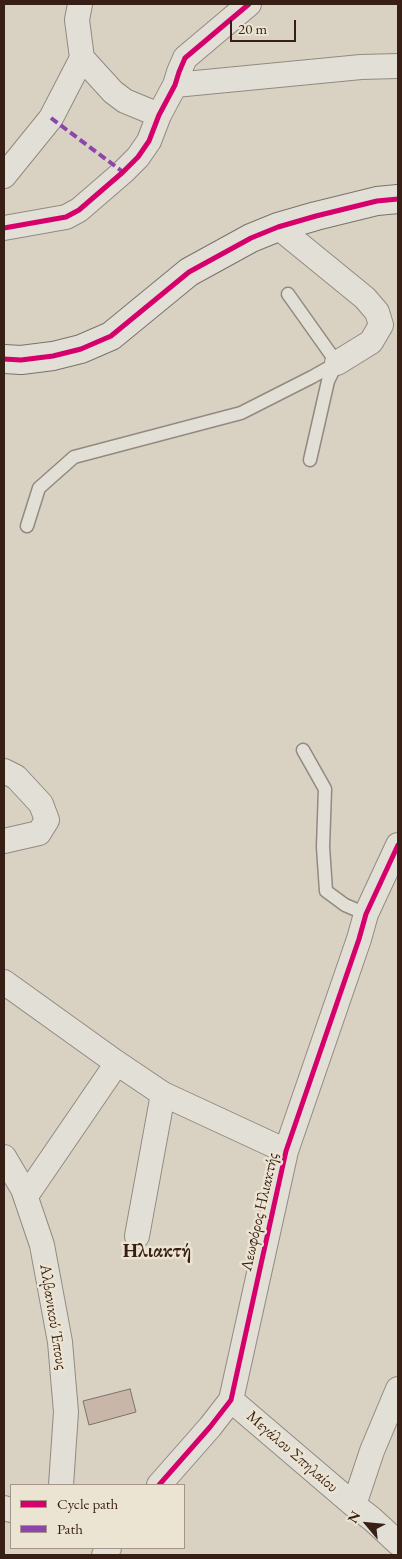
<!DOCTYPE html>
<html>
<head>
<meta charset="utf-8">
<style>
	body { margin:0 }
	#map { position:relative; width:402px; height:1559px; overflow:hidden; background:#d9d2c3; font-family:"EB Garamond",serif }
	canvas { display:block }
	.frame { position:absolute; inset:0; border:5px solid #381f16; pointer-events:none }
	.legend { position:absolute; left:10px; top:1484px; width:175px; height:65px; box-sizing:border-box; background:#ece4d2; border:1px solid #a49587; margin:0; padding:6px 9px; list-style:none; font-size:15px; color:#381f16 }
	.legend li { display:flex; align-items:center; gap:10px; height:25px }
	.legend b { width:25px; border:1px solid #a49587 }
	.north { position:absolute; left:342px; top:1499px; width:50px; height:50px; -webkit-text-stroke:4px #ece4d2; paint-order:stroke; rotate:298deg; font-size:14px; font-weight:700; line-height:20px; text-align:center; color:#381f16 }
	.north::after { content:''; display:block; margin:auto; width:18px; height:22px; background:#381f16; clip-path:polygon(50% 0,100% 100%,50% 72%,0 100%) }
	.scale { position:absolute; left:230px; top:20px; width:66px; height:22px; box-sizing:border-box; border:2px solid #381f16; border-top:0; padding-left:6px; font-size:15px; line-height:18px; white-space:nowrap; color:#381f16; -webkit-text-stroke:4px #ece4d2; paint-order:stroke }
</style>
</head>
<body>
<div id="map">
<canvas width="402" height="1559"></canvas>
<div class="frame"></div>
<ul class="legend">
<li><b style="height:6px;background:#d6006c"></b>Cycle path</li>
<li><b style="height:6px;background:#8e44ad"></b>Path</li>
</ul>
<div class="north">N</div>
<div class="scale">20 m</div>
</div>
<script>
const context = document.querySelector('canvas').getContext('2d');
context.lineJoin = 'round';
function fill(path, color) {
  context.fillStyle = color;
  context.fill(path, 'evenodd');
}
function toPath(rows) {
  const path = new Path2D();
  for (const r of rows) {
    path.moveTo(r[0], r[1]);
    for (let i = 2; i < r.length; i += 2) path.lineTo(r[i], r[i + 1]);
  }
  return path;
}
function strokePath(path, color, width, dash) {
  context.strokeStyle = color;
  context.lineWidth = width;
  context.lineCap = dash ? 'butt' : 'round';
  context.setLineDash(dash || []);
  context.stroke(path);
}
function drawText(font, color, halo, rows, align = 'center') {
  context.font = font + ' "EB Garamond",serif';
  context.lineWidth = 5;
  context.setLineDash([]);
  context.textBaseline = 'middle';
  context.strokeStyle = halo;
  context.fillStyle = color;
  for (const [text, x, y, turn = 0] of rows) {
    context.save();
    context.translate(x, y);
    context.rotate((+turn || 0) * Math.PI / 180);
    context.textAlign = isNaN(turn) ? turn : align;
    if (halo) context.strokeText(text, 0, 0);
    context.fillText(text, 0, 0);
    context.restore();
  }
}
const building = toPath([
	[130,1389,136,1412,89,1425,83,1401,130,1389]
]);
fill(building, '#c8b7a9');
strokePath(building, '#7a726a', 1);
const lane = toPath([
	[288,294,337,363],
	[310,460,328,381,337,363],
	[27,526,39,488,74,457,241,413,312,377,337,363],
	[303,750,325,789,323,847,326,891,345,905,366,914]
]);
const street = toPath([
	[80,4,77,20,82,58,113,92,125,101,159,115],
	[175,85,361,67,398,66],
	[4,176,51,118,82,58],
	[278,227,365,298,377,312,381,325,371,342,337,363],
	[4,228,66,217,79,210,123,172,138,157,149,141,159,115,175,85,179,72,185,58,249,4],
	[4,771,16,777,41,804,47,820,39,833,4,841],
	[4,982,114,1061,163,1094,286,1151],
	[4,1157,23,1189,42,1245,60,1342,66,1412,61,1485],
	[26,1196,117,1063],
	[137,1236,163,1094],
	[231,1400,354,1505,372,1519,398,1543],
	[159,1485,210,1427,231,1400,286,1151,359,939,366,914,398,845],
	[354,1505,372,1451,398,1389],
	[4,1508,11,1510],
	[104,1555,109,1548]
]);
const secondary = toPath([
	[4,359,21,360,53,356,81,349,111,336,189,272,251,238,278,227,316,216,377,201,398,199]
]);
strokePath(lane, '#928a80', 15);
strokePath(street, '#928a80', 26);
strokePath(secondary, '#7a726a', 30);
strokePath(lane, '#e2dfd7', 12);
strokePath(street, '#e2dfd7', 24);
strokePath(secondary, '#e2dfd7', 28);
strokePath(toPath([
	[51,118,123,172]
]), '#8e44ad', 4, [8, 4]);
strokePath(toPath([
	[4,228,66,217,79,210,123,172,138,157,149,141,159,115,175,85,179,72,185,58,249,4],
	[4,359,21,360,53,356,81,349,111,336,189,272,251,238,278,227,316,216,377,201,398,199],
	[159,1485,210,1427,231,1400,286,1151,359,939,366,914,398,845]
]), '#d6006c', 5);
drawText('16px', '#381f16', '#ece4d2', [
	["Λεωφόρος Ηλιακτής",260,1212,-77],
	["Αλβανικού Έπους",53,1317,81],
	["Μεγάλου Σπηλαίου",292,1452,41]
]);
drawText('bold 19px', '#381f16', '#ece4d2', [
	["Ηλιακτή",157,1252]
]);
</script>
</body>
</html>
